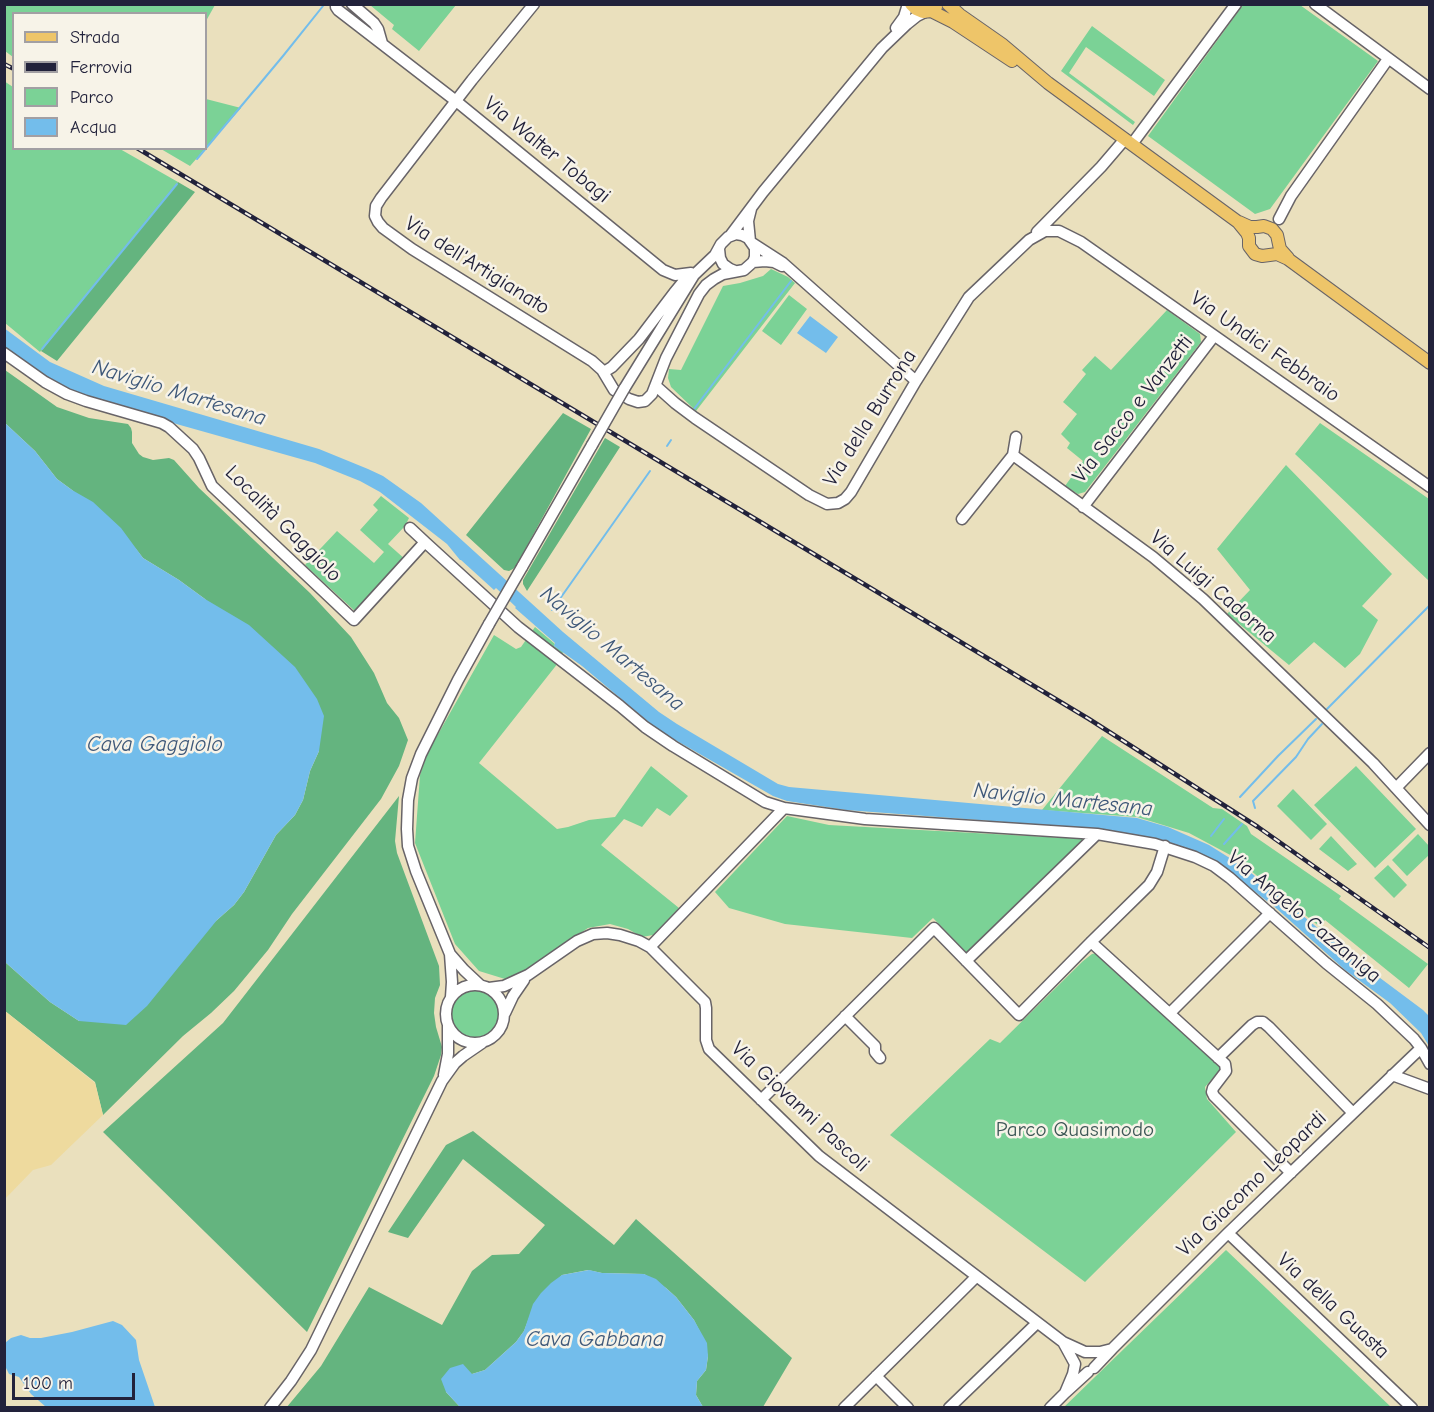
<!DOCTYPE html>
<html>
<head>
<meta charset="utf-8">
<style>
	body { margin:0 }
	#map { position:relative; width:1434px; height:1412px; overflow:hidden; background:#eae0bd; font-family:"Comic Neue",sans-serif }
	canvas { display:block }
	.frame { position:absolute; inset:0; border:6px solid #22223b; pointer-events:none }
	.legend { position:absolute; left:12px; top:12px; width:195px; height:138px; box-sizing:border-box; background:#f7f3e8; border:2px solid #a29fa3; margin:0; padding:8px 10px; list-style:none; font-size:18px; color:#22223b }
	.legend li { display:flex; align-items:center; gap:12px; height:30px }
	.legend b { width:30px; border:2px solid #a29fa3 }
	.scale { position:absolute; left:12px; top:1373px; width:123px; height:27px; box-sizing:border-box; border:3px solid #22223b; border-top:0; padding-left:8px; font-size:18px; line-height:21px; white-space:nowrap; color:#22223b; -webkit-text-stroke:4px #f7f3e8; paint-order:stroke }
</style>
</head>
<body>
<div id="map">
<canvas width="1434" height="1412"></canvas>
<div class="frame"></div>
<ul class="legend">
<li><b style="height:8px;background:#eec569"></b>Strada</li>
<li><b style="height:8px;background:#22223b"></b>Ferrovia</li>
<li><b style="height:16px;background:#7bd296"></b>Parco</li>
<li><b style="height:16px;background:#73bdeb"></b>Acqua</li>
</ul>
<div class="scale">100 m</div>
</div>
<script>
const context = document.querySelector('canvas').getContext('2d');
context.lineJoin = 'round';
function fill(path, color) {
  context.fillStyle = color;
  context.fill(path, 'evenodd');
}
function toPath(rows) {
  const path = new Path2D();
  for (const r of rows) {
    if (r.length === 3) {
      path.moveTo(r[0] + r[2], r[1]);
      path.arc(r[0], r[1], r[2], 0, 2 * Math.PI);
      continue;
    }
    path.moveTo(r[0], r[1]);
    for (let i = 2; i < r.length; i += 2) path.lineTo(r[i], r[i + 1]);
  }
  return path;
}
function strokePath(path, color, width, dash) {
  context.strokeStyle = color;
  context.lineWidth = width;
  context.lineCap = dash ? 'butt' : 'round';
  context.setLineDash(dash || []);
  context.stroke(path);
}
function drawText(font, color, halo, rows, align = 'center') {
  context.font = font + ' "Comic Neue",sans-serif';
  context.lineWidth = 5;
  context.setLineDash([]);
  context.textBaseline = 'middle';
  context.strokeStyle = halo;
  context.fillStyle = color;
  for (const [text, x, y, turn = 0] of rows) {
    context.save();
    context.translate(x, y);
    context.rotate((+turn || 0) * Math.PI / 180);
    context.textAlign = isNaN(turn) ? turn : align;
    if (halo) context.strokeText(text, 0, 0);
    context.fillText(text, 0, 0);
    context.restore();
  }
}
fill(toPath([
	[5,4,215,4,215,5,206,21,206,14,14,14,13,57,5,51],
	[370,5,456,5,419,51,392,29,394,25],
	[1243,5,1300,5,1378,61,1270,209,1255,214,1148,136],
	[1092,26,1165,80,1154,96,1086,47,1069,73,1135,122,1133,125,1061,71],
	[4,81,13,87,14,148,120,149,178,182,40,352,5,323],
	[206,99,241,108,190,166,161,149,206,148],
	[771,269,788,277,795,283,696,411,671,387,668,378,669,369,681,370,723,286,740,283,763,276],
	[789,295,807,309,781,345,762,331],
	[1167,310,1200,334,1201,342,1085,492,1078,494,1065,486,1083,461,1067,448,1070,443,1061,434,1077,414,1063,402,1086,374,1082,370,1095,356,1111,370],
	[1320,423,1429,499,1429,581,1295,454],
	[1286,465,1392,574,1362,606,1378,620,1360,654,1345,668,1314,642,1289,665,1227,614,1250,590,1217,549],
	[381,496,409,518,405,526,388,544,406,560,357,613,305,565,337,531,374,563,384,552,360,530,378,510,373,505],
	[535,627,555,644,554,646,563,651,562,658,479,763,557,829,568,827,589,820,615,817,651,766,688,796,670,816,657,808,642,827,624,819,601,845,679,908,653,935,642,937,628,929,610,924,588,928,515,977,505,979,479,971,455,944,415,843,420,775,428,752,494,635,516,649,521,647],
	[1102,736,1213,808,1222,809,1247,826,1251,834,1341,896,1339,899,1428,964,1409,988,1325,920,1320,927,1234,857,1189,833,1137,817,1042,810],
	[1356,766,1416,829,1375,868,1314,805],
	[1293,789,1327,824,1311,840,1277,806],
	[787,816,829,825,1084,839,967,953,933,918,912,938,785,924,729,908,715,892],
	[1418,834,1429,846,1429,855,1407,876,1392,860],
	[1331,836,1357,864,1348,871,1319,849],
	[1388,865,1407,885,1394,898,1374,878],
	[1097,953,1219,1066,1220,1070,1205,1087,1207,1099,1236,1132,1085,1282,890,1135,990,1039,1000,1043,1083,961,1092,954],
	[475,1014,25],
	[1226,1250,1391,1407,1064,1407]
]), '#7bd296');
fill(toPath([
	[178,182,195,192,57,361,41,351],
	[5,370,57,407,89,418,128,424,131,428,132,432,132,443,139,454,143,457,153,460,169,458,174,460,199,488,310,593,351,637,374,673,387,703,399,718,408,740,399,766,381,799,292,914,268,950,234,991,211,1013,183,1036,103,1115,95,1082,5,1011,5,962,50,1002,79,1021,217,920,234,905,244,892,276,835,295,815,303,800,310,771,319,751,205,599,179,580,143,558,136,549,72,490,57,479,35,451,5,423],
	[563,413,591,429,516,566,513,569,509,571,504,570,466,535],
	[605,438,620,447,527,591,523,584,523,580],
	[399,796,395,841,397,853,439,966,440,985,435,998,434,1013,436,1027,442,1047,441,1055,434,1076,307,1332,103,1132,223,1023],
	[473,1131,614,1245,636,1219,792,1358,763,1407,703,1407,696,1395,697,1381,706,1370,708,1356,700,1332,694,1320,676,1297,666,1288,644,1274,602,1273,588,1270,562,1275,529,1318,524,1331,516,1342,485,1370,472,1374,446,1392,460,1407,286,1408,321,1366,369,1287,442,1325,472,1271,492,1255,519,1254,545,1225,463,1159,408,1238,388,1232,446,1145]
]), '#64b47f');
fill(toPath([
	[5,1011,95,1083,103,1115,51,1165,33,1170,5,1199]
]), '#eeda9e');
fill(toPath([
	[810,316,838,337,826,353,797,333],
	[4,328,50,362,104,386,319,449,368,469,383,476,421,503,563,632,659,712,677,724,778,784,789,787,1137,818,1168,827,1209,845,1244,867,1360,963,1423,1010,1429,1016,1429,1046,1421,1033,1390,1003,1345,970,1277,909,1221,865,1140,836,1084,828,846,810,787,801,773,796,670,737,651,724,582,666,554,646,555,643,515,608,516,607,496,588,494,590,461,560,460,560,447,544,380,492,360,481,315,463,109,405,73,391,44,376,5,348],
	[5,423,35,451,57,479,72,490,93,502,121,528,143,558,179,580,205,599,249,625,295,667,317,699,324,716,319,751,310,771,303,800,295,815,276,835,244,892,234,905,217,920,147,1006,126,1025,79,1021,50,1002,5,962],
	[589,1270,602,1273,644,1274,656,1279,676,1297,694,1320,707,1343,708,1356,706,1370,697,1381,696,1395,703,1407,460,1407,446,1392,441,1379,450,1368,463,1364,472,1374,485,1370,516,1342,524,1331,533,1304,541,1293,551,1283,562,1275],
	[113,1321,122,1325,136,1340,139,1360,155,1407,46,1407,31,1394,19,1377,9,1374,5,1366,5,1343,11,1338,21,1335,30,1338,41,1338,72,1332]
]), '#73bdeb');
strokePath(toPath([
	[197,159,283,56,323,6,323,4],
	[42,349,177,184],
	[694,409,791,281],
	[667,446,671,440],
	[552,610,650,471],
	[1327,709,1430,605],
	[1240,797,1278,756,1316,719],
	[1255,808,1253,801,1296,757,1308,739,1322,724],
	[1211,836,1224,819],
	[1224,844,1242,824]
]), '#73bdeb', 2);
const minor = toPath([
	[336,4,336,7,338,10,456,101,663,270,675,275,691,273],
	[352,4,374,23,378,29,382,43],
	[534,4,472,80,381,198,376,206,375,216,378,222,383,228,412,249,592,361,602,370,614,390,629,399,638,402,645,401,652,394,666,358,699,294,706,285,714,279,723,274,744,270,753,262,755,257,755,248,748,238,742,235,736,234,728,237,721,244,715,255,694,275,624,389],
	[1315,4,1430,89],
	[896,28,904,17,908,4],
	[1132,144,1236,4],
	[1279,219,1291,196,1388,59],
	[1037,232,1101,167,1125,139],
	[730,236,763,192,882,48,907,24,917,16,925,12],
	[750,241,748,221,751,209],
	[752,243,783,263,916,381],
	[719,249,720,258,723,264,730,269,735,271],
	[753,262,765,261,774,262,782,266],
	[4,353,45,382,67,394,86,401,162,423,169,427,193,449,199,458,212,486,354,620,425,542,518,627,620,706,645,727,673,746,765,802,784,808,865,819,1097,834,1155,844,1195,857,1214,866,1230,878,1326,963,1377,1004,1414,1039,1421,1048,1430,1064],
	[604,372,612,367,639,339,674,293,688,276],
	[656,386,675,403,695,418,809,495,827,504,838,503,845,499,851,492,916,381,969,297,1029,240,1045,231,1059,231,1081,242,1430,487],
	[1013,455,1153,557,1203,599,1373,763,1430,825],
	[1013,455,1016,437],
	[1083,507,1214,336],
	[962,519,1013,455],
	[410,528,425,542],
	[522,567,592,445],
	[1396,788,1430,753],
	[784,808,650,947,705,1002,706,1008,706,1040,709,1049,819,1156,1063,1342,1085,1352,1100,1352,1112,1349,1094,1368],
	[1091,942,1225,1064,1226,1071,1213,1088,1212,1092,1214,1096,1291,1173],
	[450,954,464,970,480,985],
	[966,961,1097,834],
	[475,1014,29],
	[489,988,504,986,528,975,577,941,593,934,607,933,620,935,639,941,650,947],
	[451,997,452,982,450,954,416,871,408,846,407,829,408,800,412,778,421,754,458,680,489,624],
	[505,1013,513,996,524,980],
	[1170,1013,1270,913],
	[845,1016,875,1046,875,1052,880,1058],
	[1218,1058,1252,1025,1257,1022,1263,1022,1269,1027,1353,1113],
	[444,1075,448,1054,448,1026],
	[1392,1075,1430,1089],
	[761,1100,934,928,1019,1015,1091,942,1149,885,1157,872,1165,846],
	[1228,1233,1412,1408],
	[1063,1342,1075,1364,1073,1374,1065,1393,1088,1372],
	[1112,1349,1228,1233,1421,1048],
	[876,1376,908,1408],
	[270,1408,291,1381,311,1350,442,1081,455,1063,463,1056,482,1043],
	[844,1408,976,1277],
	[949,1408,1037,1323],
	[1050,1408,1065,1393]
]);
const major = toPath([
	[911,4,916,9,923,12,931,11,936,7],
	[948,4,960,15,1003,45,1048,83,1238,222,1247,233,1249,238,1249,246,1255,254,1262,256,1277,254,1288,259,1430,363],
	[931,11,953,22,1012,61],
	[1239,222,1250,227,1257,227,1264,226,1272,229,1277,235,1280,249,1288,258]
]);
strokePath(minor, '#686468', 13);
strokePath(major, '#686468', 14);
strokePath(minor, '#fff', 10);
strokePath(major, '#eec569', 12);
const rail = toPath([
	[4,64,14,69],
	[137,148,1089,719,1258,827,1430,948]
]);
strokePath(rail, '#22223b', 4.5);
strokePath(rail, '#f7f3e8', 2, [7]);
const minorBridge = toPath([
	[592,445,624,389],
	[489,624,522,567]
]);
strokePath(minorBridge, '#686468', 13, []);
strokePath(minorBridge, '#fff', 10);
drawText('21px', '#22223b', '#f7f3e8', [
	["Via Walter Tobagi",547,150,39],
	["Via dell'Artigianato",477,266,32],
	["Via Undici Febbraio",1265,347,35],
	["Via Sacco e Vanzetti",1133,409,-52],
	["Via della Burrona",870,418,-58],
	["Località Gaggiolo",283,524,45],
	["Via Luigi Cadorna",1213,587,41],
	["Via Angelo Cazzaniga",1304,917,40],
	["Via Giovanni Pascoli",800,1107,43],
	["Via Giacomo Leopardi",1252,1184,-44],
	["Via della Guasta",1333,1306,43]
]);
drawText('21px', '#3d5756', '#f7f3e8', [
	["Parco Quasimodo",1075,1130]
]);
drawText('italic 22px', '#3e5879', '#f7f3e8', [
	["Naviglio Martesana",179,393,17],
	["Naviglio Martesana",612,649,40],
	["Cava Gaggiolo",155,745],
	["Naviglio Martesana",1063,800,6],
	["Cava Gabbana",595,1340]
]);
</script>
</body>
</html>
